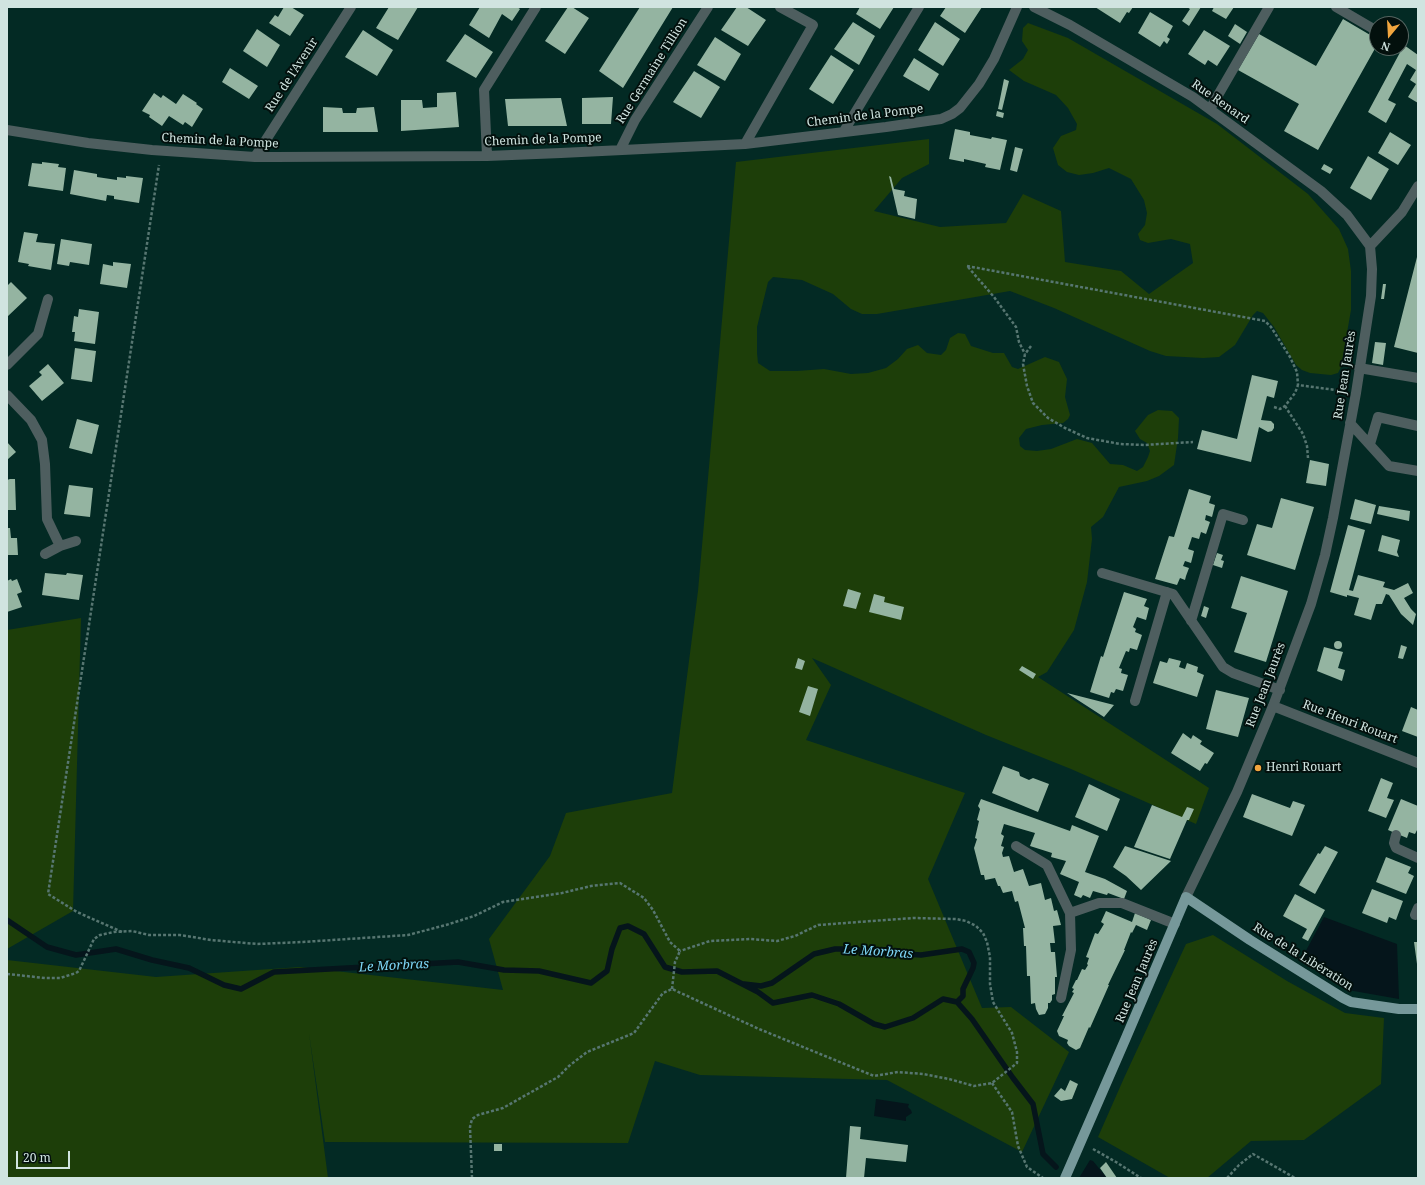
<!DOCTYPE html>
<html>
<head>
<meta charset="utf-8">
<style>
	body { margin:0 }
	#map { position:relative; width:1425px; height:1185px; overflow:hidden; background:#032a24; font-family:"Noto Serif",serif }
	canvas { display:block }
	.frame { position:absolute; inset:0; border:8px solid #d0e4e0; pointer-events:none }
	.north { position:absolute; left:1369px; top:16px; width:40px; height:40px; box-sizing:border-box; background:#03100d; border:1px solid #556561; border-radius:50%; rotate:198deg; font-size:11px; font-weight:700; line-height:16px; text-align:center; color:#d0e4e0 }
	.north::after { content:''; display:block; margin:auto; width:14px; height:18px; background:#f1a63f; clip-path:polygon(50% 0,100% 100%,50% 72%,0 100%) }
	.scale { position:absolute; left:16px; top:1151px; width:54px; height:18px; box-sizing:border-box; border:2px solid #d0e4e0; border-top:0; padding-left:5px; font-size:12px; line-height:14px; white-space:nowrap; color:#d0e4e0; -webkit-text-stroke:3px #03100d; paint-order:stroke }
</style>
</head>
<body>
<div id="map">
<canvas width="1425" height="1185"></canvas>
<div class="frame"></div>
<div class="north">N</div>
<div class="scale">20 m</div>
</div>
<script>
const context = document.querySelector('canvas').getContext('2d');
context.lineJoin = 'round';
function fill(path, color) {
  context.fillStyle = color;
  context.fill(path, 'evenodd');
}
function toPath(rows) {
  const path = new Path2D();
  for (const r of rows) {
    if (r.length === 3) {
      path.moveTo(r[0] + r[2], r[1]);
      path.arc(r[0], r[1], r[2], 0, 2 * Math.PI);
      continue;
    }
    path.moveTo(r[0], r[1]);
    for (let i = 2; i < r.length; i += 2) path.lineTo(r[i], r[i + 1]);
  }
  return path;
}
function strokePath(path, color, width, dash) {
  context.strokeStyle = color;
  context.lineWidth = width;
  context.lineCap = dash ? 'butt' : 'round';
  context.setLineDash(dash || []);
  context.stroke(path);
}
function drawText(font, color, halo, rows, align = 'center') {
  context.font = font + ' "Noto Serif",serif';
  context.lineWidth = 4;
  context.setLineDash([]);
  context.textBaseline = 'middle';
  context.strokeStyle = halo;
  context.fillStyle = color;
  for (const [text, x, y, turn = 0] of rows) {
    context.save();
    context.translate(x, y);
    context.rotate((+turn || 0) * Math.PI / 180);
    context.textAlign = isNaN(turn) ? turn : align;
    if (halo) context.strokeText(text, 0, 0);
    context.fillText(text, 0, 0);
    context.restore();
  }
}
fill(toPath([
	[1028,23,1068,38,1217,124,1308,194,1339,229,1348,249,1351,271,1351,310,1341,367,1338,373,1331,375,1310,373,1302,370,1296,365,1274,327,1263,313,1257,311,1253,315,1235,345,1219,357,1203,358,1166,356,1150,351,1054,308,1010,291,877,314,862,314,851,309,833,294,802,280,773,277,768,282,757,327,757,353,758,363,770,371,797,371,824,369,851,374,868,373,886,368,898,359,907,349,918,345,927,353,941,355,946,350,950,338,958,333,965,334,971,346,993,353,1004,353,1012,367,1018,369,1045,357,1059,362,1067,379,1065,397,1070,415,1068,419,1063,423,1042,425,1026,429,1019,438,1020,446,1025,450,1037,451,1051,449,1077,439,1092,443,1110,464,1123,465,1137,471,1143,467,1148,457,1150,451,1147,443,1140,439,1135,431,1148,415,1158,410,1172,411,1179,418,1178,438,1174,465,1159,476,1147,481,1119,487,1103,517,1091,527,1092,539,1087,582,1074,630,1047,672,1038,677,1209,788,1196,824,1071,769,986,735,812,658,831,685,806,740,965,793,928,879,982,1008,1011,1007,1069,1052,1022,1152,887,1080,700,1075,655,1061,628,1143,325,1142,309,1033,328,1178,7,1178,7,960,156,977,300,967,503,990,489,939,550,856,566,813,672,793,698,591,736,162,929,139,929,164,902,178,874,211,940,227,1006,223,1023,194,1061,211,1065,262,1121,271,1149,294,1193,263,1190,244,1171,239,1148,243,1140,240,1138,234,1145,225,1147,213,1144,200,1131,179,1109,168,1093,173,1079,175,1067,172,1058,165,1053,148,1061,136,1076,130,1077,124,1068,108,1056,95,1024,81,1009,70,1023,59,1028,50,1022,41,1023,28],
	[81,618,73,911,7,949,7,630],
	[1213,935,1287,981,1345,1013,1384,1018,1381,1084,1304,1140,1251,1141,1207,1178,1170,1178,1098,1137,1124,1078,1186,944]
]), '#1d3e09');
fill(toPath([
	[1324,917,1397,944,1399,999,1348,990,1301,960],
	[876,1099,909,1104,908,1107,911,1110,912,1113,906,1117,906,1121,874,1116],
	[1090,1160,1093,1161,1107,1178,1079,1178]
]), '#05151b');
strokePath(toPath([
	[7,920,47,947,76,955,116,949,152,960,189,968,224,985,241,989,274,972,458,962,504,970,539,971,591,983,607,971,612,949,620,928,628,926,644,934,665,967,682,972,717,971,758,992,773,1003,812,995,839,1004,874,1024,885,1027,913,1018,943,999,957,1002,972,1019,1013,1078,1033,1104,1043,1154,1056,1167],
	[744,984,761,986,772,983,814,954,835,949,852,949,873,952,921,955,962,949,969,952,974,963,973,968,963,989,963,996,957,1002]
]), '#05151b', 5.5);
fill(toPath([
	[284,7,291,7,304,15,290,36,269,23,275,15,278,17],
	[389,7,418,7,398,40,376,28],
	[480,7,517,7,520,9,512,21,502,14,489,38,469,25],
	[568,7,572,7,589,18,565,54,545,41],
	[640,7,673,7,623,88,599,71],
	[737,7,746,7,766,20,748,46,721,30],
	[860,7,894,7,880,29,856,14],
	[946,7,982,7,965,33,940,16],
	[1095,7,1133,7,1129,13,1127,12,1120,23],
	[1187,7,1201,7,1189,26,1182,21,1190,9],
	[1214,7,1234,7,1226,19,1212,11],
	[1150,12,1173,26,1167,37,1170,39,1167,44,1164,41,1160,47,1138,33],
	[1343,19,1377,39,1377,45,1318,150,1284,131,1299,104,1238,70,1259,34,1316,66],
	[853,22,875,36,859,65,834,49],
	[935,22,960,39,943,66,918,50],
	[1235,24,1247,32,1240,44,1228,36],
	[257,29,280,45,267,67,243,51],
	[363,30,393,50,377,76,345,57],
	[1204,30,1230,46,1217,66,1208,60,1205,65,1188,54],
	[465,34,493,52,476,78,446,61],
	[715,37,741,54,725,81,697,65],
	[1404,45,1418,55,1418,103,1408,97,1416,84,1410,80,1416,70,1407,64,1388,100,1396,104,1386,123,1368,112],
	[831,55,854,70,833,104,809,89],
	[914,58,939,74,929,91,903,76],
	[230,68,258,86,249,99,222,82],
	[694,71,720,87,701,118,673,102],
	[1004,79,1009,81,1002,110,998,109],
	[456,92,459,127,401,131,401,100,422,100,423,108,437,107,437,93],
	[154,93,161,98,163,95,176,104,183,94,197,103,196,104,203,109,192,127,185,122,183,125,169,116,162,126,149,117,150,115,142,111],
	[613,97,611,124,582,124,582,98],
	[561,98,567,126,508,126,505,99],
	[323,107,342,108,343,113,356,113,357,108,374,107,378,132,323,132],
	[997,111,1004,113,1003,118,996,116],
	[955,129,970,132,970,135,991,139,992,137,1007,140,1000,170,985,167,986,164,964,159,964,162,949,159],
	[1390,132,1411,145,1398,165,1378,153],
	[1015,147,1023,149,1017,172,1010,170],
	[1368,156,1389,169,1371,200,1350,188],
	[42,162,59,164,58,167,66,168,63,191,28,186,32,163,42,164],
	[1324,164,1333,169,1330,174,1321,169],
	[74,170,97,174,97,177,117,180,117,177,126,178,126,176,143,178,139,203,114,199,114,196,107,195,106,201,70,194],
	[889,176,891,177,894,189,905,191,904,196,917,199,915,219,898,215],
	[24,232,38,234,36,242,55,244,51,270,28,266,29,264,18,262],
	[61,239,92,244,89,265,70,262,69,266,57,264],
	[1417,257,1418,257,1418,353,1394,347],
	[113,262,131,264,127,288,100,284,103,264,113,266],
	[11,282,27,298,7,317,7,286],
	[1383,284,1386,284,1384,299,1381,299],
	[79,309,99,312,95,344,74,341,75,332,72,332,74,316,78,317],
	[1375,342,1386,343,1383,365,1372,363],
	[75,348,96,351,92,382,71,379],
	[48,364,64,383,42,401,29,386,42,375,39,372],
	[1252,375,1278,381,1274,398,1267,396,1261,420,1271,421,1274,424,1274,428,1272,431,1268,432,1259,427,1251,462,1197,449,1202,430,1237,439],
	[77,419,99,425,92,454,69,448],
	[7,442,16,452,7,460],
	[1310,460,1329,464,1326,486,1306,483],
	[10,479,15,479,16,510,7,510,7,480],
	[69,485,93,488,90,517,64,514],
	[1189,489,1211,496,1209,503,1215,505,1212,517,1206,515,1205,520,1210,522,1206,534,1201,532,1199,539,1192,537,1188,549,1194,551,1191,563,1185,561,1183,566,1189,568,1186,576,1185,580,1180,578,1177,585,1155,579,1169,536,1174,537],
	[1281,498,1314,507,1295,570,1247,555,1257,524,1272,528],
	[1355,499,1376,505,1371,524,1350,519],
	[1379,506,1410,511,1409,521,1377,514],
	[1348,525,1365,530,1349,590,1353,591,1358,575,1385,582,1383,587,1394,590,1408,583,1413,593,1404,598,1411,609,1416,614,1413,625,1401,614,1389,595,1386,594,1382,604,1376,604,1371,620,1354,615,1359,598,1347,595,1347,597,1330,592],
	[7,528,10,528,11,538,17,538,18,555,7,555],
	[1382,535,1400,540,1397,552,1399,557,1378,551],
	[1217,553,1223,555,1221,560,1224,561,1222,568,1213,565],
	[45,573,66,575,67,573,83,575,79,600,42,595],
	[1241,576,1288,591,1266,662,1234,652,1247,613,1231,608],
	[11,579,12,581,17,579,22,592,17,594,22,607,7,612,7,581],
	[848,589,861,593,856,609,843,606],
	[1124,592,1147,599,1144,606,1149,608,1146,620,1137,617,1133,627,1136,629,1135,632,1142,635,1137,650,1130,648,1129,652,1126,651,1119,668,1122,669,1121,673,1128,675,1123,691,1116,689,1114,693,1111,692,1109,698,1090,692,1101,656,1103,657],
	[874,594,885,597,884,602,904,607,901,620,869,612],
	[1204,606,1209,608,1206,618,1201,616],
	[1338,645,4],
	[1401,645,1407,647,1403,659,1398,658],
	[1324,647,1343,652,1338,668,1345,670,1342,681,1317,671],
	[798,658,805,661,802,670,795,668],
	[1169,658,1181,661,1179,667,1185,669,1187,663,1198,667,1197,672,1204,675,1197,697,1153,683,1160,661,1167,663],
	[1022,666,1036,674,1033,679,1019,670],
	[808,686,818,689,810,716,799,712],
	[1216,690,1249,698,1238,737,1206,729],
	[1067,693,1114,705,1104,717],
	[1411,707,1418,710,1418,737,1402,731],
	[1183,733,1191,739,1193,735,1202,741,1200,744,1214,753,1207,764,1205,763,1200,771,1171,753],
	[1003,766,1019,772,1020,776,1029,780,1033,778,1049,784,1038,812,992,793],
	[1381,778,1393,783,1387,798,1394,800,1386,818,1368,811],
	[1089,784,1120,799,1107,831,1075,817],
	[1252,794,1290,808,1293,801,1305,805,1292,836,1243,817],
	[981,799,1070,831,1072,825,1099,836,1085,872,1105,879,1127,891,1124,899,1108,893,1107,895,1093,891,1090,898,1083,895,1081,898,1074,895,1079,882,1060,874,1066,861,1051,857,1052,853,1030,846,1035,833,1004,824,1001,834,1004,836,1001,846,1004,847,1002,853,1003,857,1009,856,1014,872,1023,869,1029,886,1041,883,1045,900,1051,898,1054,911,1057,910,1061,925,1053,926,1055,943,1050,943,1051,952,1055,952,1057,977,1055,977,1055,994,1052,995,1052,1000,1050,1003,1048,1003,1048,1008,1045,1014,1039,1015,1036,1009,1035,1003,1031,1004,1030,976,1027,976,1026,946,1024,946,1023,928,1025,928,1018,901,1015,902,1012,891,1003,893,1000,886,998,886,995,878,985,880,984,875,981,875,974,848,977,839,975,838,979,821,977,820,980,809,978,806],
	[1401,799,1418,806,1418,828,1415,834,1409,832,1407,838,1388,830],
	[1152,805,1182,817,1187,807,1194,809,1189,820,1187,820,1170,859,1134,847],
	[1125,846,1171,861,1141,890,1126,876,1113,867],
	[1325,846,1338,852,1315,894,1299,885,1318,853,1320,854],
	[1386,857,1411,867,1408,873,1414,876,1406,894,1376,882],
	[1372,889,1403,901,1396,920,1389,917,1387,923,1362,913],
	[1295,894,1325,910,1308,941,1302,938,1307,929,1283,916],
	[1106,911,1132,922,1135,913,1151,920,1147,930,1136,925,1132,933,1131,932,1124,950,1125,950,1108,985,1109,985,1090,1028,1089,1027,1080,1048,1076,1050,1069,1046,1067,1043,1068,1040,1059,1036,1057,1031,1064,1016,1062,1016,1074,993,1072,992,1074,989,1072,988,1076,980,1077,980,1082,969,1085,970,1088,965,1087,964,1089,958,1086,957,1095,933,1098,934,1104,924,1101,922],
	[1414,942,1418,942,1418,964,1417,964],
	[1070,1080,1078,1084,1072,1099,1061,1101,1054,1096,1061,1088,1065,1091],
	[850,1126,861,1127,860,1139,908,1145,906,1162,866,1158,864,1178,846,1178],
	[494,1144,502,1144,502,1151,494,1151],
	[1106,1162,1117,1178,1107,1178,1100,1168]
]), '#94b4a1');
strokePath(toPath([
	[967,266,1265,321,1271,327,1290,357,1297,372,1298,385],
	[968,267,994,297,1016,327,1019,342,1025,354],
	[1031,346,1025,354,1023,364,1027,386,1033,403,1048,418,1065,428,1087,438,1120,444,1144,445,1193,442],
	[1285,406,1303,434,1307,446,1308,458],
	[1274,407,1280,409,1285,406,1295,393,1298,385,1343,391],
	[122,932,77,912,48,894,159,165],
	[7,974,45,978,60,978,76,973,79,971,94,939,100,935,114,932,132,931,149,935,180,935,211,940,257,944,303,942,408,935,446,925,474,916,503,902,562,893,591,886,620,883,644,898,653,910,670,942,680,951],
	[672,989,675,962,680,951],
	[992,1083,1012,1112,1018,1146,1027,1167,1043,1178],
	[1093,1149,1116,1162,1141,1178],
	[472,1178,470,1127,472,1119,478,1115,503,1108,558,1077,569,1066,587,1052,634,1033,663,993,672,989,759,1029,874,1076,898,1072,923,1074,949,1079,974,1086,992,1083,1017,1063,1017,1052,1012,1033,993,1002,990,984,990,957,987,942,983,933,976,926,966,921,956,919,913,918,818,925,795,936,777,941,750,939,710,941,680,951],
	[1227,1178,1239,1165,1253,1154,1295,1178]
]), '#577671', 2.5, [3, 2]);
strokePath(toPath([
	[1034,7,1070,25,1193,97,1321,191,1347,215,1370,246],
	[1336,7,1377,31],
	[1210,109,1269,7],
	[7,130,88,143,152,150,255,157,275,157,487,156,561,153,745,144,886,127,941,119,952,114,960,108,979,84,994,59,1017,7],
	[844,131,919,7],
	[745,144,813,25,780,7],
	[620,150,635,120,708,7],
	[487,156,484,90,536,7],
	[255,157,351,7],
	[7,365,38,334,48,299],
	[1359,368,1418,378],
	[7,395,31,420,42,440,45,464,47,519,60,546],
	[1350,423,1389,466,1418,471],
	[1370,444,1378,417,1418,426],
	[45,554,60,546,76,541],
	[1102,573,1173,594,1223,667,1233,673,1280,690],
	[1191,621,1223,514,1243,520],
	[1135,701,1167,592],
	[1273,706,1418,763],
	[1396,835,1394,843,1396,848,1418,858],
	[1016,846,1047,865,1070,913,1071,950,1061,998],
	[1186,897,1237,792,1273,706,1311,604,1325,555,1333,518,1356,393,1371,296,1372,269,1370,246,1402,212,1418,186],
	[1070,913,1099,903,1122,903,1175,924],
	[1415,915,1418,908]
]), '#4e5e5f', 10);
strokePath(toPath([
	[1065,1178,1125,1040,1186,897,1250,940,1343,998,1351,1002,1399,1009,1418,1009]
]), '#76989a', 10);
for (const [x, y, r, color] of [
	[1258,768,4,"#f1a63f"]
]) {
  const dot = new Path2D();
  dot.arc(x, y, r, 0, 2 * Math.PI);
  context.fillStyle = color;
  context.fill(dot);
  strokePath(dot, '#03100d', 1.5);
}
drawText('12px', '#d0e4e0', '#03100d', [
	["Rue Germaine Tillion",652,71,-58],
	["Rue de l'Avenir",292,75,-57],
	["Rue Renard",1220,102,35],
	["Chemin de la Pompe",865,116,-7],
	["Chemin de la Pompe",543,140,-2],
	["Chemin de la Pompe",220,141,3],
	["Rue Jean Jaurès",1345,375,-81],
	["Rue Jean Jaurès",1266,685,-69],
	["Rue Henri Rouart",1350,722,21],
	["Rue de la Libération",1303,957,32],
	["Rue Jean Jaurès",1137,981,-67]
]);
drawText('12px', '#d0e4e0', '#03100d', [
	["Henri Rouart",1266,768]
], 'left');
drawText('italic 13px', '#7dd5f5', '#03100d', [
	["Le Morbras",878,952,4],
	["Le Morbras",394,966,-3]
]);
</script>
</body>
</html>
